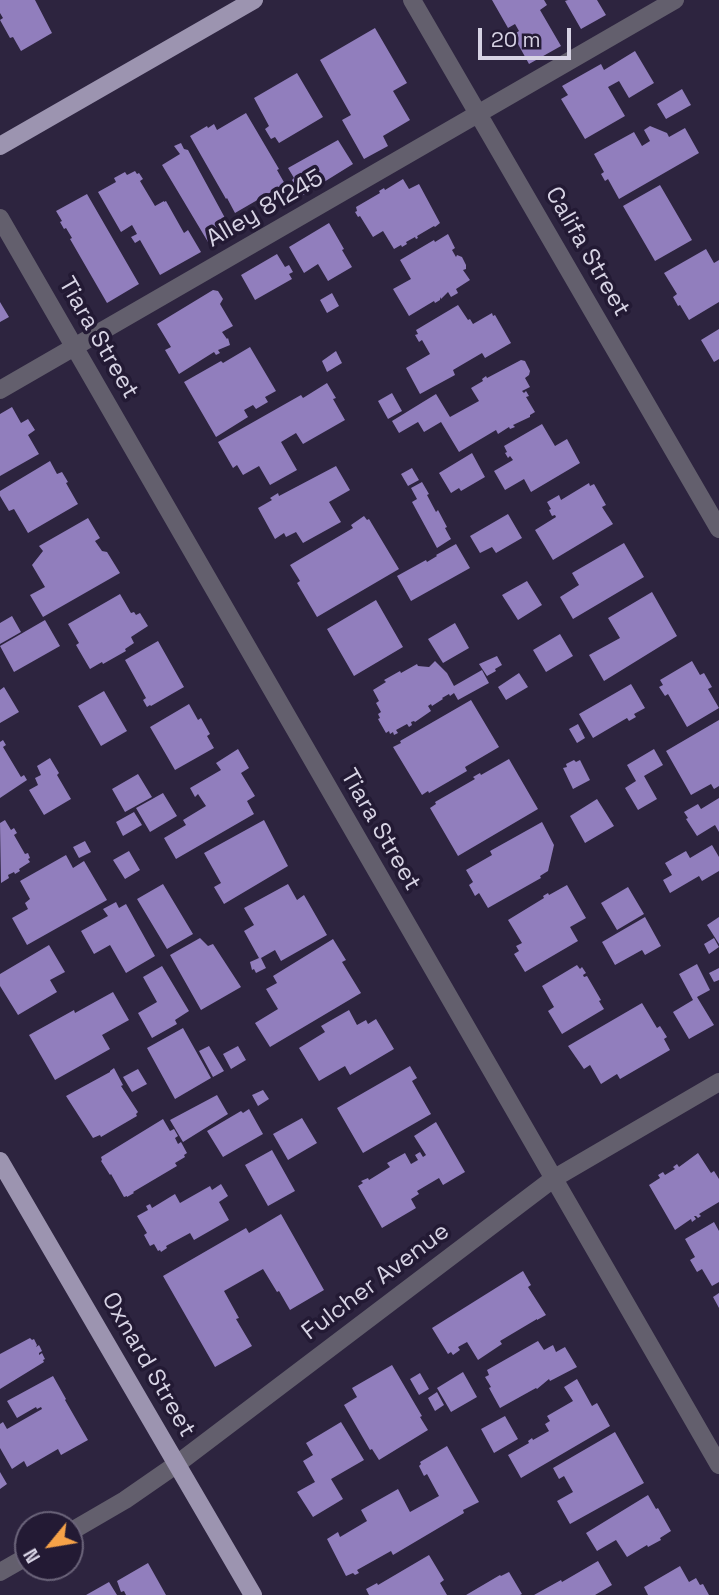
<!DOCTYPE html>
<html>
<head>
<meta charset="utf-8">
<style>
	body { margin:0 }
	#map { position:relative; width:719px; height:1595px; overflow:hidden; background:#2d243f; font-family:"Space Grotesk",sans-serif }
	canvas { display:block }
	.north { position:absolute; left:14px; top:1511px; width:70px; height:70px; box-sizing:border-box; background:#231a34; border:2px solid #6b647a; border-radius:50%; rotate:240deg; font-size:19px; font-weight:700; line-height:28px; text-align:center; color:#d7d3e4 }
	.north::after { content:''; display:block; margin:auto; width:24px; height:32px; background:#f6a248; clip-path:polygon(50% 0,100% 100%,50% 72%,0 100%) }
	.scale { position:absolute; left:478px; top:28px; width:93px; height:32px; box-sizing:border-box; border:4px solid #d7d3e4; border-top:0; padding-left:9px; font-size:21px; line-height:24px; white-space:nowrap; color:#d7d3e4; -webkit-text-stroke:5px #231a34; paint-order:stroke }
</style>
</head>
<body>
<div id="map">
<canvas width="719" height="1595"></canvas>
<div class="north">N</div>
<div class="scale">20 m</div>
</div>
<script>
const context = document.querySelector('canvas').getContext('2d');
context.lineJoin = 'round';
function fill(path, color) {
  context.fillStyle = color;
  context.fill(path, 'evenodd');
}
function toPath(rows) {
  const path = new Path2D();
  for (const r of rows) {
    path.moveTo(r[0], r[1]);
    for (let i = 2; i < r.length; i += 2) path.lineTo(r[i], r[i + 1]);
  }
  return path;
}
function strokePath(path, color, width, dash) {
  context.strokeStyle = color;
  context.lineWidth = width;
  context.lineCap = dash ? 'butt' : 'round';
  context.setLineDash(dash || []);
  context.stroke(path);
}
function drawText(font, color, halo, rows, align = 'center') {
  context.font = font + ' "Space Grotesk",sans-serif';
  context.lineWidth = 7;
  context.setLineDash([]);
  context.textBaseline = 'middle';
  context.strokeStyle = halo;
  context.fillStyle = color;
  for (const [text, x, y, turn = 0] of rows) {
    context.save();
    context.translate(x, y);
    context.rotate((+turn || 0) * Math.PI / 180);
    context.textAlign = isNaN(turn) ? turn : align;
    if (halo) context.strokeText(text, 0, 0);
    context.fillText(text, 0, 0);
    context.restore();
  }
}
fill(toPath([
	[0,0,35,0,52,33,21,51,13,37,10,38,0,20,3,18,0,13],
	[492,0,544,0,547,5,540,10,561,46,529,64,513,35,519,31,515,24,508,28],
	[568,0,597,0,606,15,581,29,565,1],
	[375,28,407,83,393,91,410,120,383,136,388,146,364,159,342,120,351,115,320,60],
	[635,51,654,83,629,98,619,81,608,87,625,116,585,139,561,99,568,95,562,86,601,64,604,70],
	[297,73,323,117,279,143,275,137,271,139,265,129,269,126,254,98],
	[682,89,691,105,666,119,657,104],
	[246,113,279,169,277,170,285,184,235,213,227,198,226,199,190,136,207,126,208,128,214,124,217,130],
	[650,126,667,133,669,137,685,128,699,153,619,199,608,179,605,181,601,174,604,172,594,154,634,132,642,146,650,141,644,130],
	[338,140,353,164,303,195,300,189,298,190,292,180,294,178,288,168],
	[181,143,184,149,188,150,231,229,208,242,162,165,180,154,174,146],
	[135,171,137,174,139,173,143,179,140,181,155,206,164,201,164,202,166,201,184,233,188,230,201,252,160,275,140,240,135,243,131,237,137,234,132,225,121,232,98,192,116,182,114,178,125,172,127,175],
	[403,179,409,189,419,184,440,223,435,227,434,226,417,236,418,238,416,239,415,237,406,242,407,244,402,247,401,245,394,249,383,231,373,237,360,216,358,217,355,212,357,211,356,207,380,193,379,191,384,188,385,190],
	[660,185,692,240,655,261,623,206],
	[87,194,139,284,107,303,70,239,72,238,66,228,64,229,60,222,62,221,56,211],
	[329,223,344,249,342,250,352,267,328,281,318,264,304,273,289,247],
	[448,234,455,248,452,250,456,257,457,255,462,257,466,265,466,269,463,270,470,280,456,289,458,293,451,297,448,292,441,299,440,297,440,300,435,303,434,301,409,316,393,289,411,279,400,260,434,240,435,242],
	[706,249,714,263,719,260,719,302,689,320,680,305,678,306,673,297,677,294,664,273],
	[277,254,285,267,289,265,293,272,289,274,292,279,255,300,241,275],
	[213,290,218,291,223,299,220,304,233,326,222,332,227,339,228,338,230,345,218,350,220,353,216,355,214,352,179,374,165,350,171,347,157,324],
	[332,293,339,306,327,313,320,300],
	[0,302,9,317,0,322],
	[458,305,468,320,470,319,473,324,492,313,493,316,495,315,511,343,485,358,482,353,453,370,455,375,420,394,406,368,430,354,422,340,419,342,415,335,418,334,416,330],
	[719,329,719,359,714,362,701,340],
	[250,347,276,391,265,397,268,402,256,409,253,405,244,410,248,417,216,437,184,382,221,361,223,363],
	[336,351,342,363,327,372,322,361],
	[521,360,525,361,530,371,529,375,525,378,530,387,522,391,524,393,526,391,529,396,526,397,535,412,530,415,530,417,513,425,515,427,510,429,509,427,498,434,496,430,459,452,441,422,424,432,418,422,399,433,392,421,436,394,450,417,479,401,471,388,483,381,482,379,486,376,487,378],
	[327,383,336,398,333,399,345,420,303,444,296,433,281,442,297,470,270,485,259,466,243,475,237,465,233,468,218,442,301,395,303,398],
	[392,393,402,411,388,419,378,401],
	[12,407,21,423,28,419,35,430,28,435,39,454,0,476,0,414],
	[542,424,555,446,567,439,580,463,531,492,524,479,505,490,494,471,513,460,510,456,508,458,505,453,507,452,504,446],
	[472,453,485,477,461,491,459,488,451,493,439,473],
	[50,461,57,474,62,472,68,482,66,483,78,504,28,533,14,509,9,511,0,496,0,491],
	[336,466,350,490,329,502,341,522,303,543,296,532,286,537,284,533,275,539,258,508,272,500,270,498,278,493,279,496],
	[412,468,419,480,408,486,401,474],
	[422,482,429,494,427,495,436,512,438,510,447,527,445,528,451,539,437,548,412,502,417,499,411,488],
	[589,483,590,486,594,484,606,505,602,507,613,524,553,560,535,530,556,517,555,515,552,516,549,510,551,509,547,502,559,495,561,500],
	[508,514,522,538,496,553,492,547,480,553,470,536],
	[364,516,367,520,369,519,399,569,317,617,297,583,300,581,290,565,353,528,351,525],
	[88,518,100,538,95,541,102,551,107,552,120,573,43,617,30,595,45,587,32,565,43,551,39,546],
	[624,543,644,577,573,619,560,597,579,585,572,573],
	[456,544,470,568,411,601,397,576,426,560,427,562,437,556,436,555],
	[527,581,542,605,518,620,502,595],
	[652,592,677,636,604,681,589,655,620,638,608,618],
	[120,594,131,613,134,612,136,615,140,613,148,626,131,637,134,643,125,649,126,651,103,664,102,662,90,669,76,645,79,643,68,624],
	[376,600,403,647,354,676,327,629],
	[12,616,21,632,0,644,0,623],
	[45,620,60,646,14,672,0,646],
	[455,623,469,648,443,663,428,639],
	[560,634,573,656,546,672,533,650],
	[158,641,184,687,151,706,150,705,147,707,143,700,146,698,125,660],
	[497,656,502,665,495,669,496,671,487,676,479,664],
	[435,661,447,673,454,686,482,670,489,683,458,700,454,693,450,696,449,694,442,698,443,699,432,706,431,704,428,706,431,711,415,722,414,721,411,722,412,725,409,727,407,724,396,730,398,733,394,735,393,732,390,734,389,731,386,733,378,719,380,718,378,714,381,712,376,703,379,701,373,690,386,682,384,680,400,671,401,673,417,664,418,666,429,667],
	[692,661,700,675,704,673,712,687,708,689,719,708,687,727,668,694,665,696,659,687,663,685,660,680],
	[519,673,528,687,506,700,498,687],
	[631,684,645,708,634,714,636,717,629,721,627,718,593,738,579,714],
	[4,687,19,712,0,723,0,690],
	[104,691,127,731,101,746,78,706],
	[471,700,499,747,465,767,467,771,429,793,428,791,422,795,393,747,401,743,400,741],
	[189,704,198,720,201,718,210,734,207,736,214,748,175,770,150,727],
	[719,720,719,786,714,789,711,784,691,795,666,751],
	[578,724,585,738,577,743,569,729],
	[3,740,6,745,3,747,21,777,24,775,27,780,0,798,0,742],
	[238,749,249,768,241,773,255,796,247,801,254,814,176,859,164,838,186,825,183,820,206,806,198,794,195,797,190,788,221,770,216,763],
	[654,749,663,765,644,776,657,799,638,810,625,788,636,781,627,765],
	[50,758,59,773,57,775,71,799,44,815,29,790,38,785,35,778,41,775,37,766],
	[509,759,538,809,458,856,430,808,436,804,435,802,475,779,473,777,480,773,481,775],
	[574,760,576,762,580,760,590,780,573,789,563,768,567,767,566,764],
	[138,774,152,797,125,812,112,789],
	[163,793,177,816,150,832,136,808],
	[719,798,719,832,715,825,697,836,686,819,688,818,684,812,698,804,701,809],
	[597,799,614,826,585,843,570,816],
	[134,812,142,825,123,836,116,822],
	[5,820,11,830,14,828,17,833,14,835,25,854,28,853,30,858,28,859,30,862,19,869,20,871,15,874,14,872,8,875,9,878,1,883,0,823],
	[264,820,288,866,224,904,214,887,221,883,204,853],
	[542,822,554,845,548,871,540,876,541,878,488,908,479,893,475,896,469,885,473,882,466,870,492,855,490,851],
	[85,841,91,852,79,858,73,847],
	[712,845,719,857,719,871,702,881,699,876,670,893,663,880,672,875,665,863,686,851,690,858],
	[129,851,140,870,125,879,113,860],
	[66,855,73,868,84,861,107,900,27,945,12,918,28,909,25,903,30,899,20,881],
	[163,884,193,934,167,949,137,899],
	[288,884,297,900,304,895,327,935,281,961,275,950,261,958,266,968,256,973,254,969,252,970,250,962,259,958,244,931,254,925,244,908],
	[567,885,586,918,570,927,578,941,525,972,514,954,519,951,516,946,522,943,508,920,544,898,543,896,548,893,549,895],
	[628,887,644,914,617,930,601,903],
	[116,902,119,908,126,904,155,956,126,973,110,945,94,954,81,931,108,916,103,909],
	[645,917,661,946,645,955,642,950,615,965,602,942],
	[719,917,719,944,707,925],
	[200,938,208,946,213,944,241,987,201,1010,170,955],
	[714,938,719,947,709,954,704,944],
	[333,939,346,960,342,962,361,993,270,1047,255,1023,278,1009,266,989,277,983,273,976],
	[49,945,65,972,50,980,57,992,18,1015,0,986,0,974],
	[697,964,710,990,697,997,714,1025,689,1039,673,1012,693,1000,679,974],
	[577,965,580,969,582,967,586,973,583,975,584,977,587,976,601,1000,599,1001,604,1009,562,1034,548,1011,554,1007,542,986],
	[162,966,189,1011,175,1020,177,1024,152,1038,138,1013,157,1002,143,977],
	[719,968,719,980,714,982,709,973],
	[113,992,129,1020,102,1035,110,1049,55,1080,29,1035,74,1010,75,1013],
	[642,1003,657,1028,660,1026,667,1037,664,1039,670,1050,620,1079,617,1074,601,1084,590,1065,584,1069,568,1046],
	[349,1010,357,1025,366,1020,368,1024,376,1019,394,1049,350,1075,345,1066,319,1081,299,1048,325,1032,321,1026],
	[183,1028,211,1078,175,1099,147,1048],
	[209,1046,224,1071,213,1077,199,1051],
	[238,1046,246,1060,231,1069,223,1054],
	[410,1066,417,1078,412,1081,431,1114,363,1153,337,1108],
	[114,1068,123,1085,121,1086,138,1112,136,1114,137,1116,101,1137,100,1135,93,1138,66,1096,110,1072,110,1071],
	[138,1069,147,1084,132,1092,123,1077],
	[263,1090,269,1099,258,1106,252,1095],
	[217,1095,228,1114,183,1142,170,1120],
	[249,1109,263,1134,223,1157,207,1131,241,1111,243,1113],
	[302,1118,317,1143,288,1160,273,1134],
	[163,1119,170,1131,174,1129,178,1136,175,1138,178,1144,181,1142,187,1153,184,1155,185,1157,175,1163,177,1166,133,1192,134,1193,127,1197,127,1196,124,1197,111,1174,110,1175,101,1161,102,1160,101,1157],
	[436,1122,465,1172,443,1185,439,1178,417,1191,419,1194,411,1199,416,1208,382,1228,358,1186,363,1183,361,1181,368,1178,369,1180,390,1167,387,1163,405,1153,411,1164,418,1160,415,1155,420,1152,423,1157,426,1155,414,1136],
	[272,1150,295,1191,268,1206,245,1165],
	[698,1153,711,1173,714,1171,719,1179,719,1202,699,1214,701,1216,698,1218,696,1216,694,1216,696,1219,692,1222,691,1219,675,1230,649,1185,660,1178,658,1175,663,1172,665,1175,675,1169,673,1167,677,1164,679,1167],
	[221,1184,228,1196,219,1202,229,1220,194,1240,190,1233,166,1246,167,1248,161,1252,160,1250,158,1251,154,1244,150,1246,144,1235,147,1233,137,1216,148,1210,146,1206,150,1204,152,1208,175,1194,180,1203,210,1186,212,1190],
	[281,1214,324,1290,290,1310,279,1291,277,1292,263,1269,224,1291,239,1318,236,1319,252,1346,215,1367,163,1276,246,1228,249,1233],
	[714,1222,719,1231,719,1282,712,1286,702,1269,697,1272,690,1260,695,1257,685,1239],
	[523,1271,531,1285,528,1287,546,1315,537,1320,537,1319,500,1341,502,1344,478,1360,467,1342,458,1347,460,1350,453,1355,451,1352,448,1354,432,1328],
	[719,1293,719,1308,713,1297],
	[30,1338,32,1340,34,1339,37,1345,36,1347,39,1345,42,1351,39,1353,39,1355,42,1353,45,1359,43,1360,44,1362,0,1389,0,1354],
	[538,1341,544,1350,553,1345,556,1352,565,1347,577,1367,550,1381,549,1379,537,1389,536,1388,500,1408,489,1388,491,1387,485,1377,489,1375,487,1370],
	[392,1365,422,1416,420,1417,428,1430,379,1460,372,1449,370,1450,344,1405,357,1397,352,1388],
	[463,1372,477,1397,451,1412,437,1388],
	[420,1373,429,1389,419,1395,410,1379],
	[53,1376,66,1399,65,1400,88,1440,61,1455,58,1449,27,1467,24,1461,12,1469,0,1448,0,1424,3,1422,7,1429,42,1409,41,1407,37,1409,36,1407,17,1418,7,1401],
	[577,1379,592,1406,597,1403,610,1426,521,1478,508,1455,529,1443,528,1441,532,1438,533,1440,549,1431,545,1424,550,1421,547,1416,573,1401,564,1387],
	[437,1392,444,1405,435,1411,428,1398],
	[505,1416,518,1439,494,1453,481,1429],
	[341,1422,364,1460,331,1479,343,1499,313,1517,297,1492,315,1482,303,1461,313,1455,306,1443],
	[615,1432,644,1483,570,1524,557,1501,573,1492,564,1476,559,1479,553,1468],
	[447,1446,479,1502,463,1510,464,1513,393,1555,391,1551,357,1570,359,1573,355,1575,353,1573,346,1576,327,1539,338,1532,340,1537,367,1521,361,1510,398,1489,410,1512,439,1496,427,1474,424,1476,419,1466,421,1464,420,1462],
	[0,1472,7,1484,0,1489],
	[648,1495,656,1509,658,1508,671,1531,660,1538,661,1540,648,1547,647,1545,627,1557,616,1540,597,1551,586,1533],
	[429,1555,444,1580,440,1583,447,1595,369,1595,366,1589,377,1583,378,1585],
	[598,1561,612,1585,595,1595,534,1595,561,1580,562,1582],
	[148,1563,166,1595,126,1595,124,1591,121,1592,117,1581],
	[680,1566,689,1582,696,1578,700,1585,703,1584,709,1595,648,1595,644,1587],
	[509,1572,522,1594,520,1595,466,1595,500,1575,501,1576],
	[109,1582,117,1595,86,1595]
]), '#917ebd');
strokePath(toPath([
	[412,0,719,529],
	[0,218,719,1465],
	[0,390,675,0],
	[70,1532,125,1500,177,1464,553,1179,719,1082],
	[0,1572,28,1556]
]), '#635f6d', 18);
strokePath(toPath([
	[0,146,254,0],
	[0,1161,253,1595]
]), '#9c94b0', 18);
drawText('24px', '#d7d3e4', '#231a34', [
	["Alley 81245",265,209,-30],
	["Califa Street",587,252,60],
	["Tiara Street",98,338,60],
	["Tiara Street",380,830,60],
	["Fulcher Avenue",376,1282,-37],
	["Oxnard Street",148,1365,60]
]);
</script>
</body>
</html>
